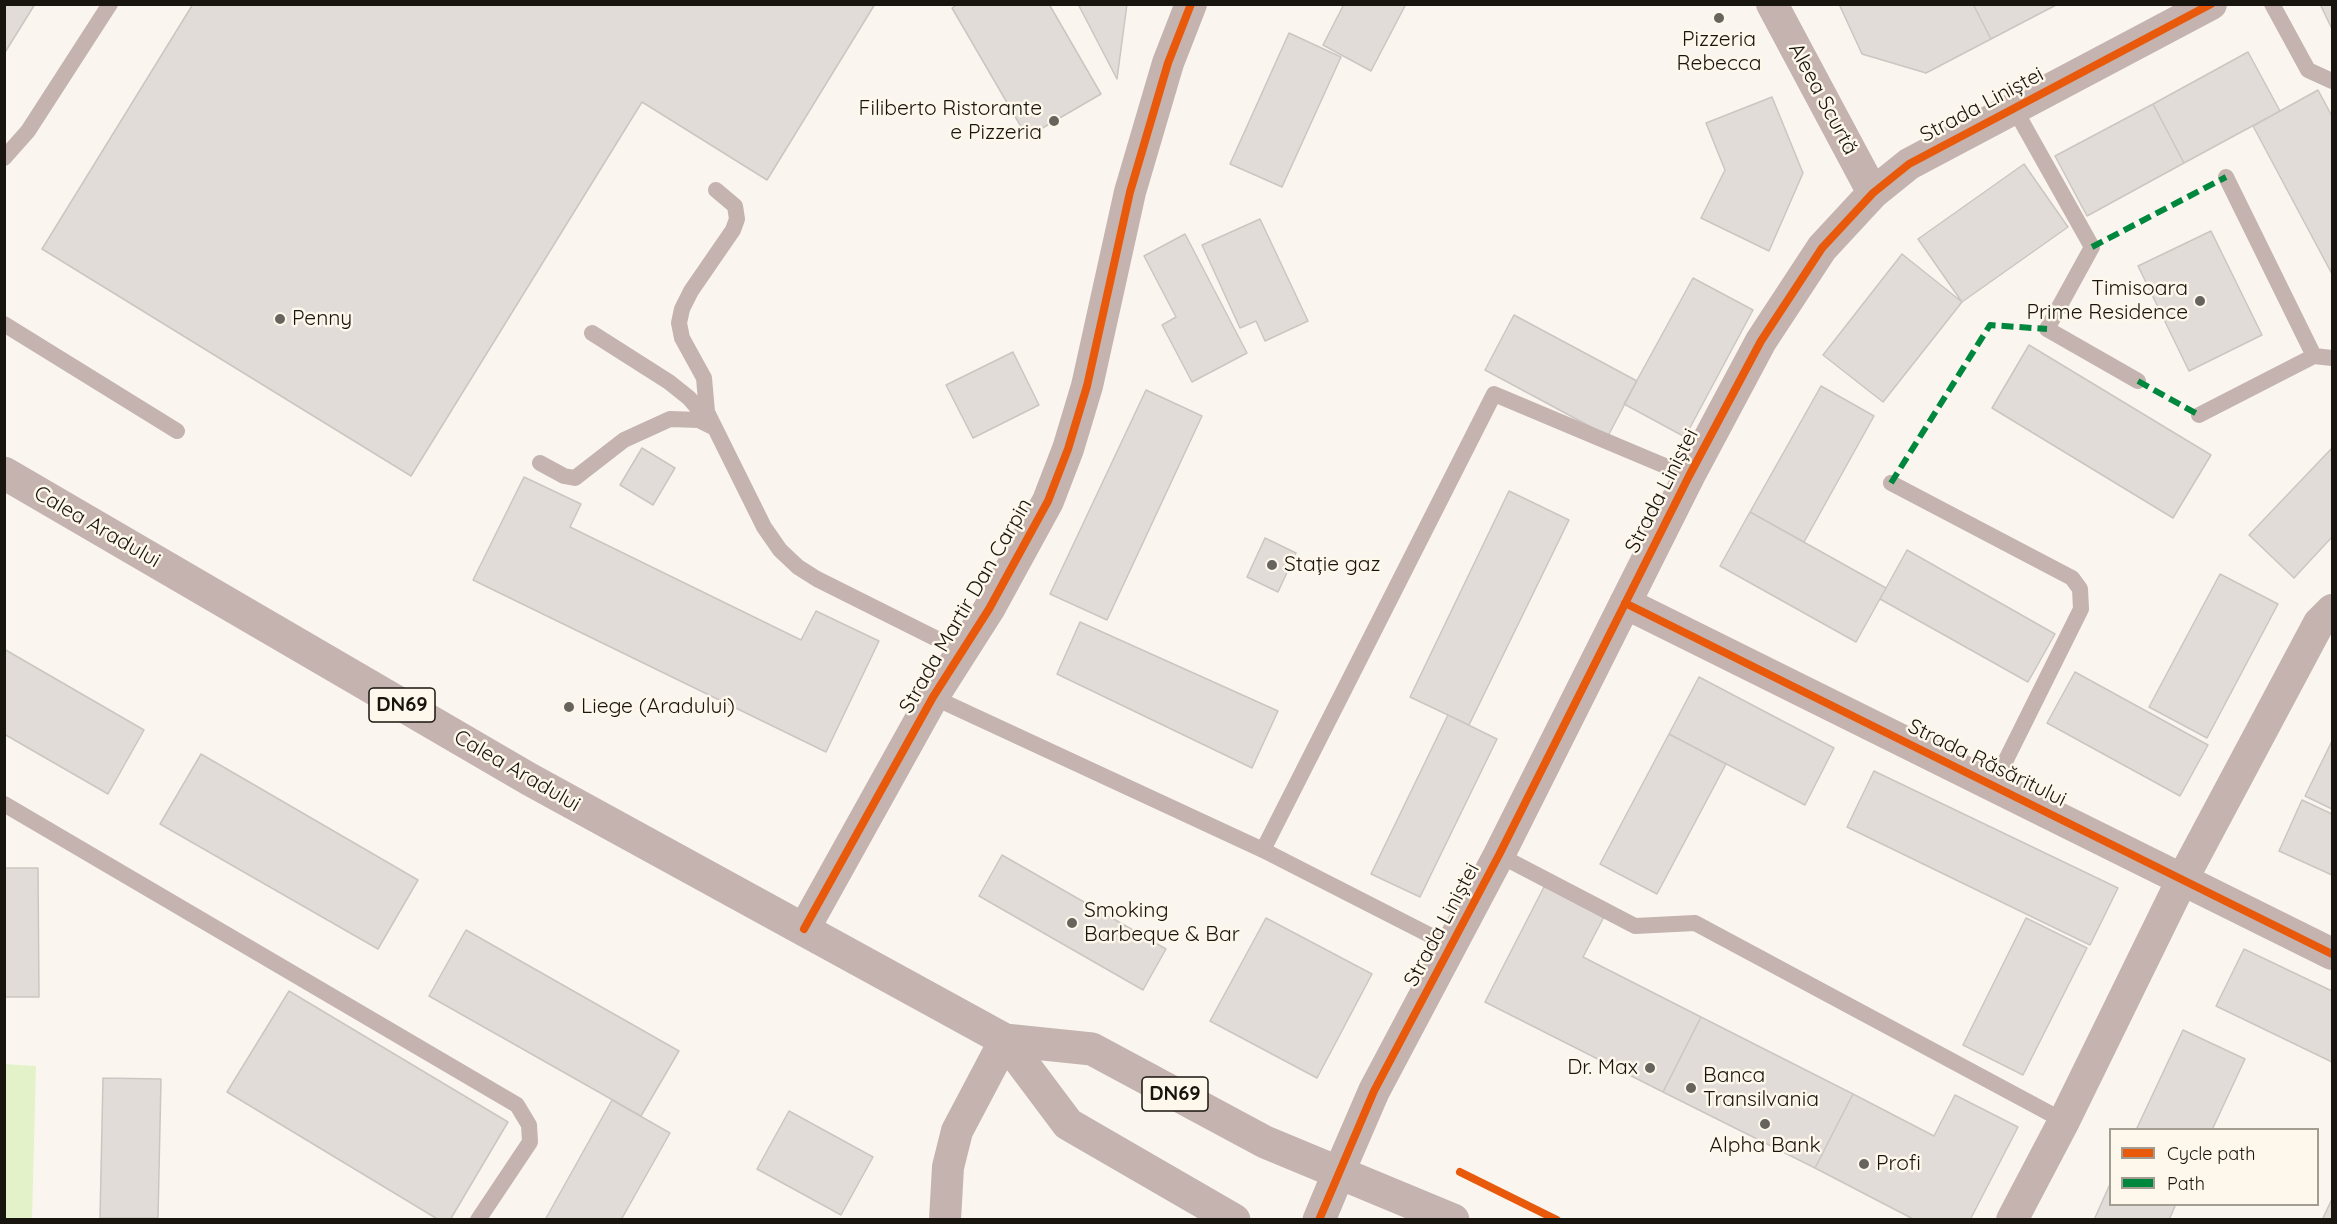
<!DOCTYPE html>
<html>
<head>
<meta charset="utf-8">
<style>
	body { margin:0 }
	#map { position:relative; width:2337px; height:1224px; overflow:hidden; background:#faf6ef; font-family:Quicksand,sans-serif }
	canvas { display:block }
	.frame { position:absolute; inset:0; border:6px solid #18150f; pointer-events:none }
	.legend { position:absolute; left:2109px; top:1128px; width:210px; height:78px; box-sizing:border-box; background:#fef7eb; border:2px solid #a29d93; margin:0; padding:8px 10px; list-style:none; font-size:18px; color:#18150f }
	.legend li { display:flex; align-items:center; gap:12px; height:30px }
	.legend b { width:30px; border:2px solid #a29d93 }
</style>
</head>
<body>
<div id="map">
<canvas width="2337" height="1224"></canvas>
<div class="frame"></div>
<ul class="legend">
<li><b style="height:8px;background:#e8590c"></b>Cycle path</li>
<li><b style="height:8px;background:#00873e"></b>Path</li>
</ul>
</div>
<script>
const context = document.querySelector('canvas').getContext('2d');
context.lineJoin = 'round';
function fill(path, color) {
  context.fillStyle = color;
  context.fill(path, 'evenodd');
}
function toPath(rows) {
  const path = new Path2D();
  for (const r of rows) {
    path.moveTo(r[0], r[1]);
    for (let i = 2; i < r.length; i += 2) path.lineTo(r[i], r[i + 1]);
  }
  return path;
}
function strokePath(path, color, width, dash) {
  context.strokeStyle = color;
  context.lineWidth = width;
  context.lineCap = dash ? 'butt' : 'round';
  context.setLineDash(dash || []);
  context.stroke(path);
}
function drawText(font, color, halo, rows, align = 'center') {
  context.font = font + ' Quicksand,sans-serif';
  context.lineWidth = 5;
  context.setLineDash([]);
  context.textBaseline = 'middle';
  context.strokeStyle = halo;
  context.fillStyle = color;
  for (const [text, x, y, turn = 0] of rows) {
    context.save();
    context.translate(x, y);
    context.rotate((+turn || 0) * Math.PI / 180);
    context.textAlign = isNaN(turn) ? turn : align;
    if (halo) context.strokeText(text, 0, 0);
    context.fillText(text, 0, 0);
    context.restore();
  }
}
fill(toPath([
	[4,1064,36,1066,32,1219,5,1219]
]), '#e4f2c9');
const building = toPath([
	[4,4,35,4,4,54,4,4],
	[193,4,875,4,767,180,642,102,411,476,42,249,193,4],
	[958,4,1049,4,1101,94,1027,137,952,8,958,4],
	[1078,4,1127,4,1117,79,1078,4],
	[1344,4,1406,4,1371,71,1323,45,1344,4],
	[1839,4,1973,4,1991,39,1926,73,1862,54,1839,4],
	[1973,4,2058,4,1991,39,1973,4],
	[2320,4,2332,4,2332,29,2320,4],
	[1289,33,1341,57,1282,187,1230,164,1289,33],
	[2248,52,2280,111,2184,163,2153,104,2248,52],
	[2318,90,2332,116,2332,274,2253,126,2318,90],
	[1772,97,1803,173,1769,251,1701,218,1725,170,1706,123,1772,97],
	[2153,104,2184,163,2087,216,2055,156,2153,104],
	[2024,164,2068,227,1962,302,1918,239,2024,164],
	[1260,219,1308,321,1265,341,1256,321,1240,328,1202,245,1260,219],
	[2211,231,2262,335,2189,371,2138,266,2211,231],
	[1185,234,1247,353,1192,382,1162,325,1176,317,1144,256,1185,234],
	[1902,254,1962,302,1883,402,1823,355,1902,254],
	[1693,278,1753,310,1685,437,1624,404,1693,278],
	[1514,315,1637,381,1608,436,1485,370,1514,315],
	[2029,345,2211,455,2173,518,1992,408,2029,345],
	[1013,352,1039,405,973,438,946,385,1013,352],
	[1821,386,1874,416,1804,542,1750,512,1821,386],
	[1146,390,1202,416,1107,620,1050,594,1146,390],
	[642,448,675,468,653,505,620,485,642,448],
	[2332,448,2332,537,2294,578,2249,535,2332,448],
	[524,477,581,504,570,527,801,640,816,611,879,641,826,752,473,580,524,477],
	[1509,491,1569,520,1469,725,1410,697,1509,491],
	[1750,512,1886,588,1856,642,1720,566,1750,512],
	[1265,538,1296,553,1278,592,1247,577,1265,538],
	[1907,550,2055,634,2028,682,1880,599,1907,550],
	[2220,574,2278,604,2207,738,2149,707,2220,574],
	[1080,622,1278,711,1252,768,1057,674,1080,622],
	[4,649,144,730,108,794,4,734,4,649],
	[2075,672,2208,745,2180,796,2047,723,2075,672],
	[1699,677,1834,748,1805,805,1669,734,1699,677],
	[1448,715,1497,739,1420,897,1371,874,1448,715],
	[1669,734,1726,764,1657,894,1600,864,1669,734],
	[2332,741,2332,809,2305,796,2332,741],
	[201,754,418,880,378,949,160,824,201,754],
	[1874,771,2118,888,2090,945,1847,827,1874,771],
	[2302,800,2332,814,2332,875,2279,851,2302,800],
	[1002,855,1166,949,1143,990,979,896,1002,855],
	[4,868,38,868,39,997,4,997,4,868],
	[1546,883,1606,913,1583,957,1701,1017,1663,1092,1485,1002,1546,883],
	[1266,918,1372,974,1317,1078,1210,1021,1266,918],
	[2026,918,2087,948,2023,1075,1963,1045,2026,918],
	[466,930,679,1051,641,1116,429,996,466,930],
	[2244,949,2332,991,2332,1062,2216,1006,2244,949],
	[289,991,508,1122,450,1220,439,1220,227,1092,289,991],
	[1701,1017,1853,1094,1815,1168,1663,1092,1701,1017],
	[2183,1030,2245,1059,2212,1130,2136,1130,2183,1030],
	[103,1078,161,1079,158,1218,100,1218,103,1078],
	[1853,1094,1934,1136,1955,1095,2018,1127,1970,1220,1915,1220,1815,1168,1853,1094],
	[612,1100,670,1133,621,1220,545,1220,612,1100],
	[789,1111,873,1157,841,1215,757,1169,789,1111],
	[2110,1184,2110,1204,2176,1204,2169,1220,2094,1220,2110,1184],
	[2332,1199,2332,1220,2322,1220,2332,1199]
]);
fill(building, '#e2dcd9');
strokePath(building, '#cbc6c2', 1.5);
strokePath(toPath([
	[2272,4,2308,70,2332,81],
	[2014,108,2092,247,2047,329,2138,381],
	[4,158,28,131,110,4],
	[2226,177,2314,356],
	[716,190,735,206,737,219,733,230,691,291,682,309,679,323,682,338,704,378,707,412,764,527,780,550,798,567,817,579,961,651],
	[4,324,177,431],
	[2199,415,2314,356,2332,358],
	[540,463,564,476,575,478,624,440,670,419,699,420,715,428,689,398,669,382,592,333],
	[1891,483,2072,578,2080,589,2081,609,1993,786],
	[933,697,1263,850,1451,946],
	[4,804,517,1105,529,1125,530,1142,478,1220],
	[1263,850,1494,394,1689,476],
	[1499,855,1635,926,1695,923,2064,1121]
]), '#c4b3ae', 16);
strokePath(toPath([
	[1772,4,1873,193],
	[1625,603,2332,954],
	[804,929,933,697,989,609,1048,501,1068,449,1087,386,1130,192,1168,63,1191,4],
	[1339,1172,1374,1091,1499,855,1689,476,1761,341,1822,248,1873,193,1909,164,2211,4],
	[945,1220,948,1167,957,1131,1005,1040],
	[2012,1220,2064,1121,2182,880,2319,623,2332,610]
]), '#c4b3ae', 32);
strokePath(toPath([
	[1319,1220,1339,1172]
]), '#c4b3ae', 33);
strokePath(toPath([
	[4,473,529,779,1005,1040,1092,1049,1265,1142,1453,1220],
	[1005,1040,1068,1124,1234,1220]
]), '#c4b3ae', 33);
strokePath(toPath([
	[2092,247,2226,177],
	[2138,381,2199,415],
	[1891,483,1990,325,2047,329]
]), '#00873e', 6, [12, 6]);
strokePath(toPath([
	[1625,603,2332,954],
	[804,929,933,697,989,609,1048,501,1068,449,1087,386,1130,192,1168,63,1191,4],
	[1460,1172,1557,1220],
	[1319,1220,1374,1091,1499,855,1689,476,1761,341,1822,248,1873,193,1909,164,2211,4]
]), '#e8590c', 8);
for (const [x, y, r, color] of [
	[1719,18,6,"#67645d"],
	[1054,121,6,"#67645d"],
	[2200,301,6,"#67645d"],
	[280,319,6,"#67645d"],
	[1272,565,6,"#67645d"],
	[569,707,6,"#67645d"],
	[1072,923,6,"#67645d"],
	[1650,1068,6,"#67645d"],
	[1691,1088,6,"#67645d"],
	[1765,1124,6,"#67645d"],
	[1864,1164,6,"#67645d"]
]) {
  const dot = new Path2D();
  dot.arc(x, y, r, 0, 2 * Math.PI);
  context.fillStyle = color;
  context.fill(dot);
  strokePath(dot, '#fef7eb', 2);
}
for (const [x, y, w] of [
	[402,705,66],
	[1175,1094,66]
]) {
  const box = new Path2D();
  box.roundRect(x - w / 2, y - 17, w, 34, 4.5);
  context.fillStyle = '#fef7eb';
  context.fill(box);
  strokePath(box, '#18150f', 1.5);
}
drawText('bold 20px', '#18150f', null, [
	["DN69",402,705],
	["DN69",1175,1094]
]);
drawText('21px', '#18150f', '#fef7eb', [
	["Pizzeria",1719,40,"center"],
	["Rebecca",1719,64,"center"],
	["Filiberto Ristorante",1042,109,"right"],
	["e Pizzeria",1042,133,"right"],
	["Timisoara",2188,289,"right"],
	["Prime Residence",2188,313,"right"],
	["Penny",292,319],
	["Stație gaz",1284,565],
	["Liege (Aradului)",581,707],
	["Smoking",1084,911],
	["Barbeque & Bar",1084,935],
	["Dr. Max",1638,1068,"right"],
	["Banca",1703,1076],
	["Transilvania",1703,1100],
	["Alpha Bank",1765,1146,"center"],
	["Profi",1876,1164]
], 'left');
drawText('21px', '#18150f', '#fef7eb', [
	["Aleea Scurtă",1823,99,62],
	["Strada Liniștei",1982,105,-28],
	["Strada Liniștei",1662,491,-63],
	["Calea Aradului",97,527,30],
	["Strada Martir Dan Carpin",966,606,-60],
	["Strada Răsăritului",1987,763,26],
	["Calea Aradului",517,771,30],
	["Strada Liniștei",1442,925,-62]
]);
</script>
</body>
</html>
